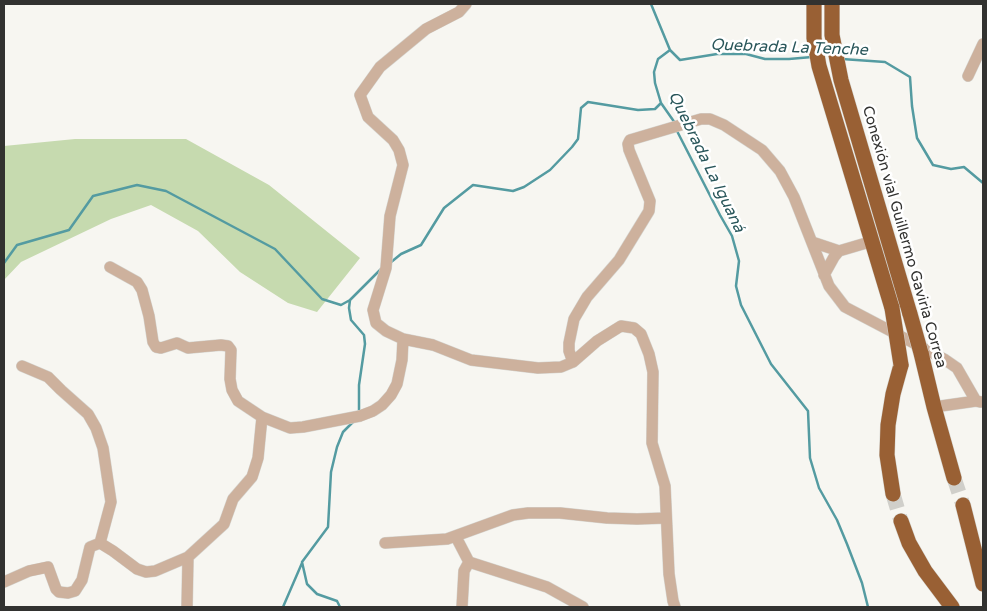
<!DOCTYPE html>
<html>
<head>
<meta charset="utf-8">
<style>
	body { margin:0 }
	#map { position:relative; width:987px; height:611px; overflow:hidden; background:#f7f6f1; font-family:"Varela Round",sans-serif }
	canvas { display:block }
	.frame { position:absolute; inset:0; border:5px solid #323230; pointer-events:none }
</style>
</head>
<body>
<div id="map">
<canvas width="987" height="611"></canvas>
<div class="frame"></div>
</div>
<script>
const context = document.querySelector('canvas').getContext('2d');
context.lineJoin = 'round';
function fill(path, color) {
  context.fillStyle = color;
  context.fill(path, 'evenodd');
}
function toPath(rows) {
  const path = new Path2D();
  for (const r of rows) {
    path.moveTo(r[0], r[1]);
    for (let i = 2; i < r.length; i += 2) path.lineTo(r[i], r[i + 1]);
  }
  return path;
}
function strokePath(path, color, width, dash) {
  context.strokeStyle = color;
  context.lineWidth = width;
  context.lineCap = dash ? 'butt' : 'round';
  context.setLineDash(dash || []);
  context.stroke(path);
}
function drawText(font, color, halo, rows, align = 'center') {
  context.font = font + ' "Varela Round",sans-serif';
  context.lineWidth = 5;
  context.setLineDash([]);
  context.textBaseline = 'middle';
  context.strokeStyle = halo;
  context.fillStyle = color;
  for (const [text, x, y, turn = 0] of rows) {
    context.save();
    context.translate(x, y);
    context.rotate((+turn || 0) * Math.PI / 180);
    context.textAlign = isNaN(turn) ? turn : align;
    if (halo) context.strokeText(text, 0, 0);
    context.fillText(text, 0, 0);
    context.restore();
  }
}
fill(toPath([
	[75,139,186,139,269,185,360,258,317,312,288,303,240,272,198,231,151,205,111,219,21,262,4,280,4,146]
]), '#c6daaf');
strokePath(toPath([
	[651,4,670,50,658,59,654,72,655,83,661,103,675,123],
	[670,50,680,60,717,54,746,54,765,59,789,59,812,57],
	[842,59,885,62,910,77,912,106,917,138,933,165,951,169,964,167,983,183],
	[677,131,720,215,732,236,739,261,736,286,741,305,771,364,808,411,810,458,819,488,837,520,847,544,862,583,868,607],
	[4,263,17,245,69,230,93,196,137,185,166,191,275,249,322,299,341,305,350,300],
	[390,263,401,254,421,245,444,208,473,185,513,191,524,187,550,170,572,147,578,139,581,108,588,102,638,110,655,109,661,103],
	[359,412,359,385,365,344,364,335,351,320,349,308,350,300,381,269],
	[283,607,302,563],
	[340,607,337,601,317,594,307,584,302,562,328,527,331,472,337,447,343,432,354,421]
]), '#549ba1', 2.5);
strokePath(toPath([
	[954,478,963,505],
	[893,494,901,521]
]), '#d0cfca', 15, [15, 8]);
const minor = toPath([
	[466,4,459,12,426,29,380,67,360,95,368,117,393,140,399,150,403,165,390,216,386,268,373,310,376,323,386,331,403,339,433,345,471,360,538,368,561,367,573,362,597,341,621,326,634,328,641,334,649,354,653,372,652,443,665,486,669,574,673,601,675,607],
	[968,76,983,44],
	[812,242,839,251],
	[110,267,137,282,142,290,149,316,153,342,156,347,161,348,177,343,188,348,221,345,228,346,231,350,230,379,232,390,238,401,262,417,290,428,303,427,360,416,373,411,382,405,391,395,397,384,402,360,403,339],
	[824,275,834,257,839,251,873,241],
	[573,362,569,351,569,343,574,319,587,297,619,260,649,211,650,201,629,150,628,144,630,140,701,119,710,119,724,125,762,150,780,171,794,197,829,286,845,307,944,359,957,368,976,401],
	[22,366,48,377,61,390,88,414,96,428,103,448,111,502,100,543],
	[934,407,976,401,981,402],
	[456,537,469,562,464,571,462,607],
	[385,543,447,539,513,515,528,513,560,513,607,518,637,519,666,518],
	[469,562,547,587,583,607],
	[4,582,29,571,48,567,56,589,59,592,68,593,75,591,82,580,90,547,100,543,113,551,137,569,146,572,155,571,188,557,224,524,233,499,252,477,258,458,262,417],
	[187,607,188,557]
]);
const highway = toPath([
	[814,4,814,38,819,66,892,308],
	[832,4,832,35,841,80,910,314],
	[921,353,934,407,954,478],
	[893,494,887,455,888,425,893,394,901,365],
	[963,505,983,584],
	[901,521,909,543,925,571,952,607]
]);
strokePath(minor, '#d4d3ce', 12);
strokePath(highway, '#d4d3ce', 16);
strokePath(minor, '#cdb19d', 11);
strokePath(highway, '#996034', 15);
const highwayBridge = toPath([
	[892,308,901,365],
	[910,314,921,353]
]);
strokePath(highwayBridge, '#d4d3ce', 16, []);
strokePath(highwayBridge, '#996034', 15);
drawText('15px', '#323230', '#fff', [
	["Conexión vial Guillermo Gaviria Correa",904,237,74]
]);
drawText('italic 16px', '#29565a', '#fff', [
	["Quebrada La Tenche",789,48,2],
	["Quebrada La Iguaná",706,162,64]
]);
</script>
</body>
</html>
